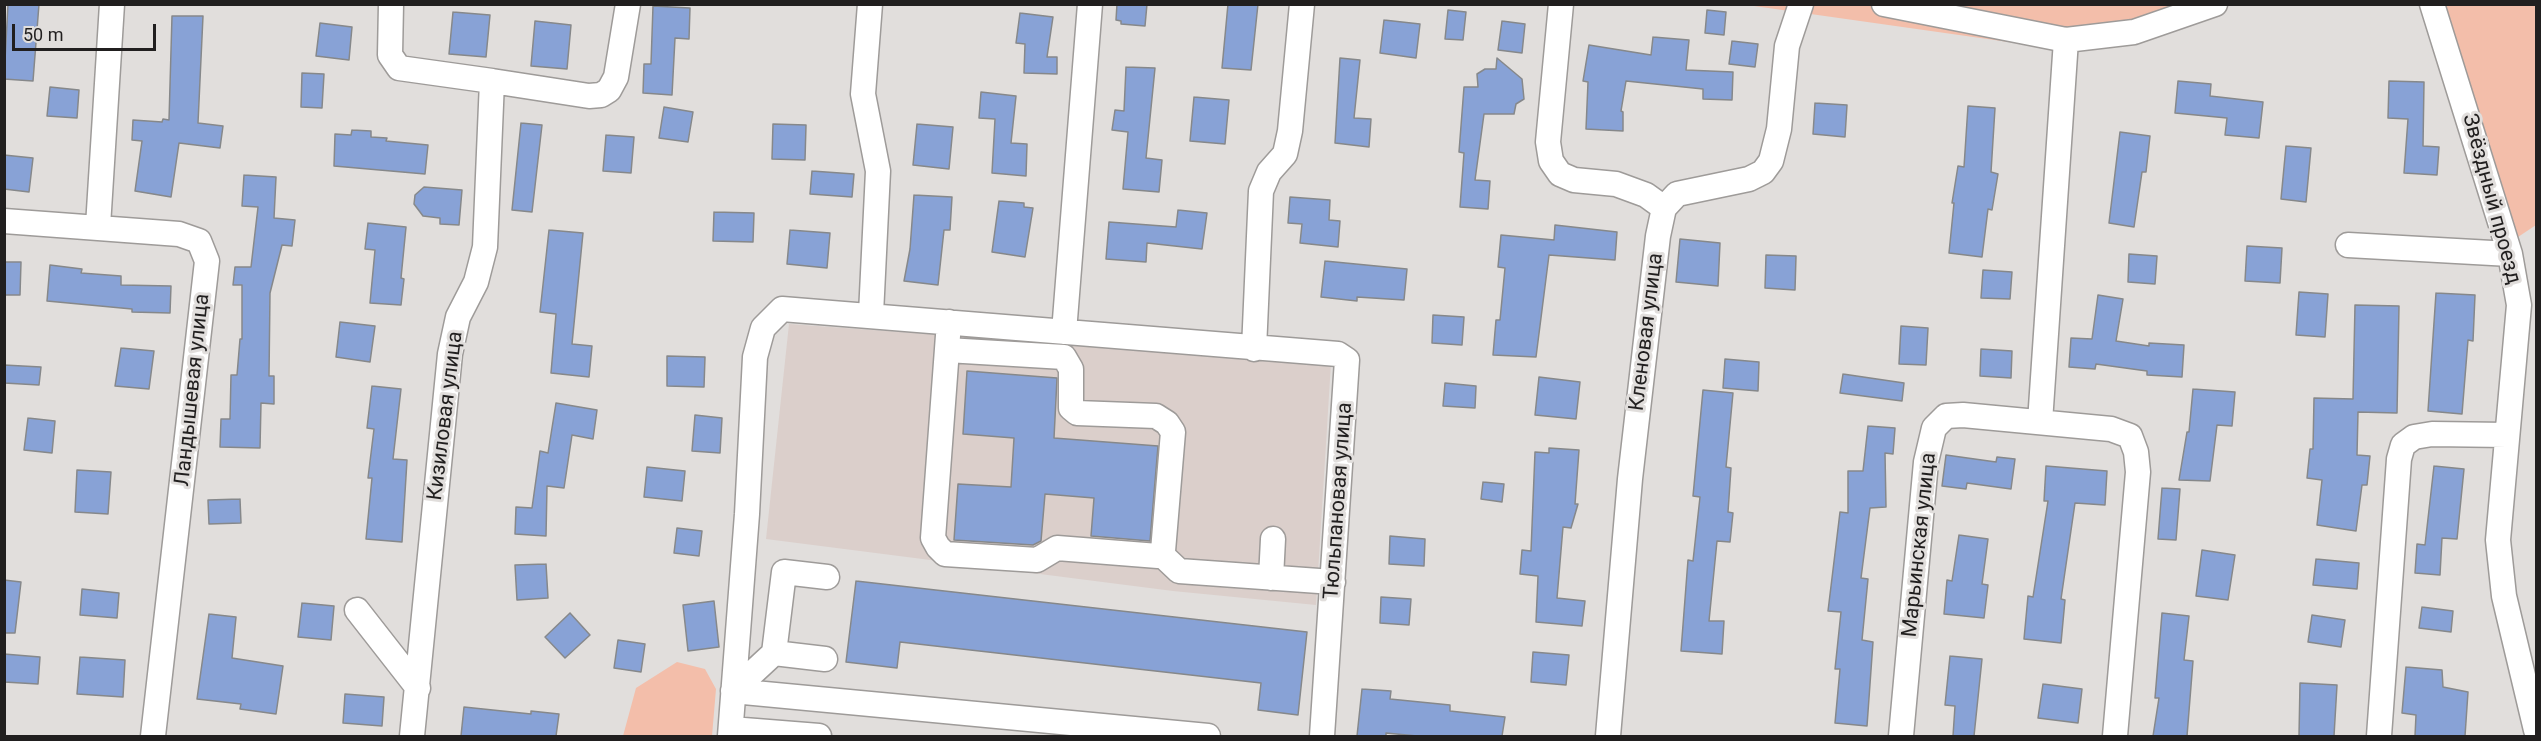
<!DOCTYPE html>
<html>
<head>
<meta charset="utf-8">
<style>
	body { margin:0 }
	#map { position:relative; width:2541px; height:741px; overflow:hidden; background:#e1dedc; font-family:Roboto,sans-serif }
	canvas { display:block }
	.frame { position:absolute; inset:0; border:6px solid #211f1f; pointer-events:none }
	.scale { position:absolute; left:12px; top:24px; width:144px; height:27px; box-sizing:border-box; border:3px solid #211f1f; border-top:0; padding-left:8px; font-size:18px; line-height:21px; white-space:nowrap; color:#211f1f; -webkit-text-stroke:4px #e1dedc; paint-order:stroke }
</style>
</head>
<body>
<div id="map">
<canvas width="2541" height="741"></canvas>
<div class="frame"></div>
<div class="scale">50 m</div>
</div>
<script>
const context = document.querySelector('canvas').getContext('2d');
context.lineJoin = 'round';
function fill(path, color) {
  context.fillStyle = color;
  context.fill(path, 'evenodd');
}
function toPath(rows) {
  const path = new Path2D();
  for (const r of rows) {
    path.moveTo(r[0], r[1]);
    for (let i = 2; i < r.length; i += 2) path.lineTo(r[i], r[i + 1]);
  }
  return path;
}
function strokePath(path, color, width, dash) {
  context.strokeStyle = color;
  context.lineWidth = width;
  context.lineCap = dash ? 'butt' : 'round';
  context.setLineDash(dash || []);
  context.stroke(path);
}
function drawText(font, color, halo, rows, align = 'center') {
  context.font = font + ' Roboto,sans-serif';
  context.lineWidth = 6;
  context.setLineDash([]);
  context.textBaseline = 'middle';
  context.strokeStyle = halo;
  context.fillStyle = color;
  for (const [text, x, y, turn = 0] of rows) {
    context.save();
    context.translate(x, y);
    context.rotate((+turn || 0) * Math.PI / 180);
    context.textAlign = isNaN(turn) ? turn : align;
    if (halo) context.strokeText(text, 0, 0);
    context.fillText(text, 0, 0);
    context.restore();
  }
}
fill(toPath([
	[789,324,1331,363,1316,605,1173,591,766,539]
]), '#dbcfcb');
fill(toPath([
	[1747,5,2206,5,2051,48],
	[2441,5,2536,5,2536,225,2518,237],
	[677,662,705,669,716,689,712,736,623,736,636,688]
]), '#f3beaa');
const building = toPath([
	[8,4,39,4,33,81,4,79,8,4],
	[1117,4,1147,4,1145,26,1121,24,1121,21,1116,20,1117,4],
	[1228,4,1258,4,1251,70,1222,68,1228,4],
	[653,6,690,8,689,39,675,38,672,95,643,93,644,64,651,64,653,6],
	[1448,10,1466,12,1463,40,1445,39,1448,10],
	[1707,10,1726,12,1724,35,1705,33,1707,10],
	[453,12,490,15,486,57,449,54,453,12],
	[1020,13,1053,17,1047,57,1057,57,1057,74,1024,73,1025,44,1016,43,1020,13],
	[172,16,203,16,198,123,223,126,220,148,179,143,171,197,135,191,142,141,132,140,133,120,162,122,163,119,169,120,172,16],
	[1384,20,1420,24,1416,58,1380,53,1384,20],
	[535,21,571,25,567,69,531,66,535,21],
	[1502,21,1525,24,1522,53,1498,50,1502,21],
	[320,23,352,27,349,60,316,56,320,23],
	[1653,37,1689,40,1686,70,1733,72,1732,100,1703,99,1703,89,1626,81,1621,111,1623,112,1623,131,1586,129,1588,82,1583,81,1589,45,1651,55,1653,37],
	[1732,41,1758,44,1755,67,1729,64,1732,41],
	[1340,58,1360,60,1354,118,1371,119,1369,147,1335,143,1340,58],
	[1497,58,1522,79,1524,99,1516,104,1514,114,1484,114,1475,180,1490,181,1488,209,1460,207,1464,153,1459,152,1464,87,1478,87,1477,74,1485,69,1496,69,1497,58],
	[1126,67,1155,68,1146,158,1162,160,1159,192,1123,189,1128,132,1112,130,1115,110,1124,111,1126,67],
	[302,73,324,74,322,108,301,107,302,73],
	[2178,81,2211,84,2210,96,2263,102,2259,138,2225,135,2227,118,2175,113,2178,81],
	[2389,81,2424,82,2423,146,2439,147,2437,175,2404,173,2408,119,2388,118,2389,81],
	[50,87,79,90,77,118,47,116,50,87],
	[981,92,1016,96,1011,143,1027,144,1026,176,992,173,995,119,979,118,981,92],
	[1194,97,1229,100,1225,144,1190,141,1194,97],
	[1815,103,1847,105,1845,137,1813,134,1815,103],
	[1968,106,1995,108,1991,172,1998,174,1992,210,1988,209,1982,257,1949,253,1954,203,1952,203,1958,166,1964,167,1968,106],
	[664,107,693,112,688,142,659,138,664,107],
	[521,123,542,125,532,212,512,210,521,123],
	[773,124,806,125,805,160,772,159,773,124],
	[917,124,953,127,949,169,913,165,917,124],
	[352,130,371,131,371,137,387,138,386,141,428,145,425,174,334,166,335,134,351,135,352,130],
	[2120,132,2150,136,2146,172,2142,172,2134,227,2109,223,2120,132],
	[606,135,634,137,631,173,603,171,606,135],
	[2286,146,2311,148,2306,202,2281,199,2286,146],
	[4,155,33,158,29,192,4,189,4,155],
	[812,171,854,174,852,197,810,194,812,171],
	[244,175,276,177,274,218,295,220,292,246,282,245,270,293,269,376,274,376,274,404,261,403,260,448,220,447,221,419,230,419,231,375,237,375,240,339,242,339,242,285,233,285,235,267,251,267,258,207,242,206,244,175],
	[424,187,462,190,459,225,440,224,440,218,423,216,414,204,415,195,424,187],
	[914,195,952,197,950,230,944,230,938,285,904,281,910,249,914,195],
	[1290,197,1330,200,1329,220,1340,221,1338,247,1300,243,1302,224,1288,223,1290,197],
	[999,201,1024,203,1024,207,1033,208,1025,257,992,252,999,201],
	[1178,210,1207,213,1202,249,1147,243,1146,262,1106,259,1109,222,1176,227,1178,210],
	[714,212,754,213,753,242,713,241,714,212],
	[368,223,406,227,401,278,404,279,401,305,370,303,375,250,365,249,368,223],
	[1555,225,1617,232,1615,260,1549,255,1536,357,1493,355,1496,320,1500,320,1505,268,1498,267,1501,235,1554,240,1555,225],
	[549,230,583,233,572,344,592,346,589,377,551,373,556,314,540,312,549,230],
	[790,230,830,233,827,268,787,264,790,230],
	[1680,239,1720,243,1718,286,1676,282,1680,239],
	[2247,246,2282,248,2280,283,2245,281,2247,246],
	[2129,254,2157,256,2155,284,2128,282,2129,254],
	[1766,255,1796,256,1795,290,1765,288,1766,255],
	[1325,261,1407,269,1404,300,1357,297,1357,301,1321,297,1325,261],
	[4,262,21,262,20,295,4,295,4,262],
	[50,265,82,269,81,273,121,276,121,285,171,286,170,313,132,312,132,309,47,301,50,265],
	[1983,270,2012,272,2010,299,1981,298,1983,270],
	[2299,292,2328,294,2325,337,2296,335,2299,292],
	[2436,293,2475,295,2473,341,2468,340,2462,414,2428,411,2436,293],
	[2098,295,2123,299,2116,341,2149,346,2149,343,2184,345,2182,377,2147,375,2147,371,2096,364,2095,369,2069,367,2071,338,2092,339,2098,295],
	[2355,305,2399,306,2397,413,2358,412,2357,455,2370,456,2367,485,2362,485,2356,531,2317,525,2322,480,2307,478,2310,449,2313,449,2314,398,2353,399,2355,305],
	[1433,315,1464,317,1462,345,1432,343,1433,315],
	[340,322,375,326,370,362,336,357,340,322],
	[1901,326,1928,328,1926,365,1899,364,1901,326],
	[121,348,154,351,149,389,115,386,121,348],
	[1981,349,2012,351,2011,378,1980,376,1981,349],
	[667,356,705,357,704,387,667,386,667,356],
	[1725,359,1759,362,1758,391,1723,388,1725,359],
	[4,365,41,367,39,385,4,383,4,365],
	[967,371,1057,378,1054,438,1158,446,1150,541,1091,536,1094,498,1045,494,1041,541,1033,545,954,540,958,484,1011,487,1014,438,963,434,967,371],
	[1843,374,1904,383,1902,401,1840,393,1843,374],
	[1539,377,1580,382,1576,419,1535,415,1539,377],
	[1445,383,1476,386,1475,408,1443,406,1445,383],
	[372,386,401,389,393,459,407,460,402,542,366,539,372,478,368,478,374,429,367,428,372,386],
	[2193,389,2235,392,2232,426,2217,425,2210,481,2179,480,2187,432,2189,432,2193,389],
	[1703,390,1733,393,1726,467,1731,468,1728,512,1733,513,1730,542,1717,541,1709,621,1724,621,1722,654,1681,651,1688,560,1693,561,1700,497,1693,496,1703,390],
	[556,403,597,410,593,439,572,435,564,488,547,486,546,536,515,534,516,507,532,508,540,451,548,453,556,403],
	[695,415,722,418,720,453,692,451,695,415],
	[28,418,55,421,52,453,24,450,28,418],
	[1868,426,1895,428,1893,454,1885,453,1886,507,1870,508,1861,578,1868,579,1862,640,1873,642,1867,726,1835,723,1840,669,1835,669,1841,612,1828,611,1840,512,1848,513,1848,471,1863,471,1868,426],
	[1549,448,1579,450,1575,504,1578,504,1571,528,1563,527,1557,598,1585,601,1582,626,1536,622,1538,576,1520,574,1522,550,1531,551,1535,452,1549,453,1549,448],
	[1946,455,1996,462,1997,457,2015,459,2011,489,1967,483,1966,489,1942,486,1946,455],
	[2046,466,2107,471,2105,505,2075,503,2061,599,2065,600,2061,643,2024,639,2028,596,2033,597,2048,501,2044,501,2046,466],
	[2434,466,2464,469,2457,539,2442,538,2440,575,2415,573,2417,544,2425,545,2434,466],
	[647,467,685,471,682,501,644,497,647,467],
	[77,470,111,472,108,514,75,512,77,470],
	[1483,482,1504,484,1502,502,1481,499,1483,482],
	[2162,488,2180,489,2176,540,2158,539,2162,488],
	[240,499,241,523,209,524,208,500,240,499],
	[677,528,702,531,699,556,674,553,677,528],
	[1959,535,1988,539,1982,584,1988,585,1984,618,1944,614,1947,580,1952,581,1959,535],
	[1390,536,1425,539,1424,566,1389,564,1390,536],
	[2202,550,2235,555,2228,600,2196,596,2202,550],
	[2316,559,2359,563,2357,589,2313,585,2316,559],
	[546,564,548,598,517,600,515,565,546,564],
	[4,580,21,582,15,633,4,633,4,580],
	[856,581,1307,632,1298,715,1258,710,1261,683,900,642,897,668,846,662,856,581],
	[82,589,119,593,117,618,80,615,82,589],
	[1381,597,1411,599,1409,625,1380,623,1381,597],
	[714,601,719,647,688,651,683,605,714,601],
	[302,603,334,606,331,640,298,637,302,603],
	[2422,607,2453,611,2451,632,2419,628,2422,607],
	[570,613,590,635,565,658,545,637,570,613],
	[2162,613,2189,616,2184,660,2193,661,2187,736,2153,736,2159,698,2155,698,2162,613],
	[209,614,236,617,232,658,283,666,276,714,240,709,241,704,197,699,209,614],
	[2312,615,2345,620,2341,647,2308,642,2312,615],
	[618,640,645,644,641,672,614,668,618,640],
	[1533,652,1569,655,1566,685,1531,682,1533,652],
	[4,654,40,657,38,684,4,682,4,654],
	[1950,656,1982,659,1974,736,1953,736,1955,706,1945,705,1950,656],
	[80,657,125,660,123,697,77,694,80,657],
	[2406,667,2442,670,2443,687,2468,692,2465,736,2415,736,2416,715,2402,713,2406,667],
	[2300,683,2337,685,2334,736,2299,736,2300,683],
	[2043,684,2082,689,2078,723,2038,718,2043,684],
	[1362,689,1391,691,1390,699,1450,705,1450,711,1505,717,1502,736,1417,736,1386,733,1386,736,1357,736,1362,689],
	[345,694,384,697,382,726,343,723,345,694],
	[464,707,531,714,531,711,559,714,556,736,461,736,464,707]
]);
fill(building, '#88a2d6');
strokePath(building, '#86888a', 1.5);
const minor = toPath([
	[391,4,390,55,399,68,492,81,485,247,476,282,458,317,450,354,412,736],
	[870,4,863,94,878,171,871,314],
	[1561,4,1548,142,1551,161,1560,174,1574,180,1616,184,1646,195,1664,208],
	[1884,4,2066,40,2134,32,2215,4],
	[2432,4,2510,254,2519,305,2498,540,2504,596,2536,730],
	[492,81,589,96,601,95,609,90,616,77,628,4],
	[4,221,179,234,199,241,207,261,153,736],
	[98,226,112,4],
	[2348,245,2510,254],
	[1064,332,1090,4],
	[1254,349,1261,191,1269,172,1285,154,1290,131,1302,4],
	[947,350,1064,357,1071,369,1071,408,1077,413,1156,416,1167,423,1173,432,1163,551,1158,556,1057,548,1037,560,945,554,938,547,933,538,949,322],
	[2040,422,2066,40],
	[1160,553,1179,571,1333,582],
	[1271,578,1273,539],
	[357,610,418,688],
	[774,653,784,572,827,577],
	[733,691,1208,736],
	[733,691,774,653,825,659],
	[731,729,819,736],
	[730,736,747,514,755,357,763,328,782,309,1338,354,1347,360,1322,736],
	[1608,736,1630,479,1658,236,1664,208,1677,194,1749,179,1763,172,1771,161,1779,129,1787,46,1801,4],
	[1901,736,1926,462,1934,428,1946,416,1963,415,2111,429,2130,436,2136,452,2138,472,2115,736],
	[2379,736,2399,459,2403,445,2414,437,2432,434,2507,435]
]);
strokePath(minor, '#9e9b99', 27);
strokePath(minor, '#fff', 24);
drawText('21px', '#211f1f', '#e1dedc', [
	["Звёздный проезд",2491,199,75],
	["Кленовая улица",1647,332,-83],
	["Ландышевая улица",193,390,-84],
	["Кизиловая улица",446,416,-83],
	["Тюльпановая улица",1339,501,-86],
	["Марьинская улица",1920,545,-84]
]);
</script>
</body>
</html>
